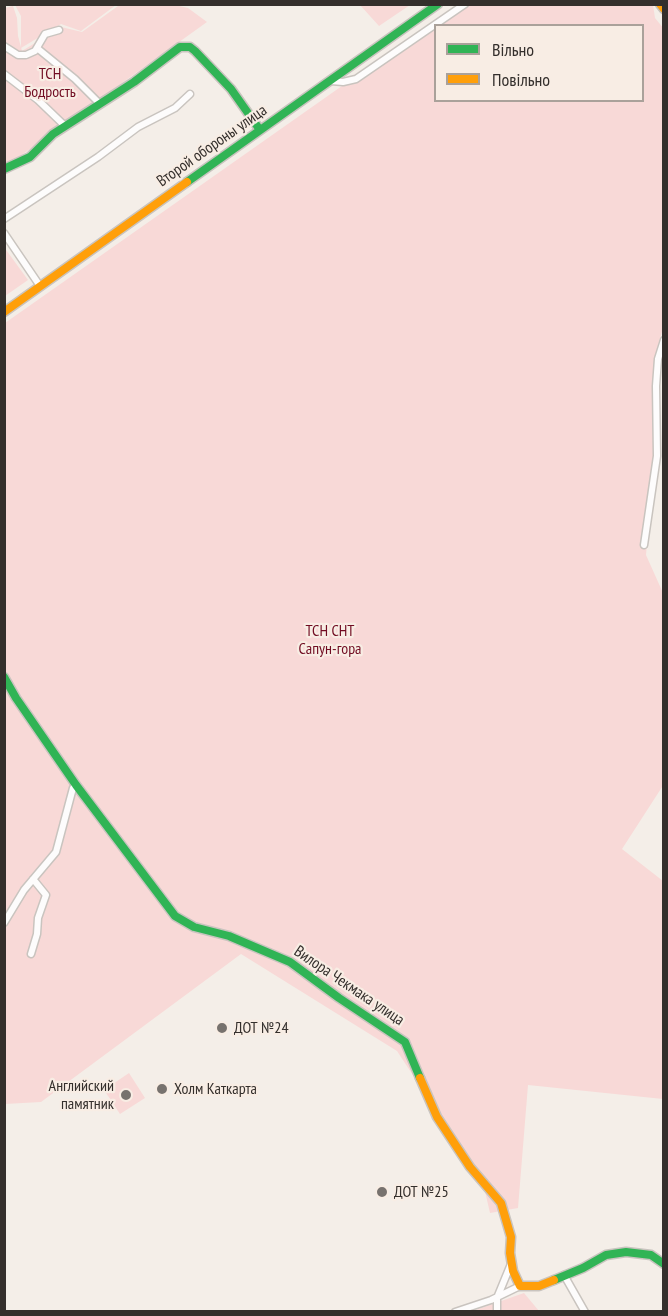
<!DOCTYPE html>
<html>
<head>
<meta charset="utf-8">
<style>
	body { margin:0 }
	#map { position:relative; width:668px; height:1316px; overflow:hidden; background:#f4eee8; font-family:"PT Sans Narrow",sans-serif }
	canvas { display:block }
	.frame { position:absolute; inset:0; border:6px solid #342f2c; pointer-events:none }
	.legend { position:absolute; left:434px; top:24px; width:210px; height:78px; box-sizing:border-box; background:#f8ede4; border:2px solid #aaa19a; margin:0; padding:8px 10px; list-style:none; font-size:18px; color:#342f2c }
	.legend li { display:flex; align-items:center; gap:12px; height:30px }
	.legend b { width:30px; border:2px solid #aaa19a }
</style>
</head>
<body>
<div id="map">
<canvas width="668" height="1316"></canvas>
<div class="frame"></div>
<ul class="legend">
<li><b style="height:8px;background:#30b455"></b>Вільно</li>
<li><b style="height:8px;background:#ff9f0a"></b>Повільно</li>
</ul>
</div>
<script>
const context = document.querySelector('canvas').getContext('2d');
context.lineJoin = 'round';
function fill(path, color) {
  context.fillStyle = color;
  context.fill(path, 'evenodd');
}
function toPath(rows) {
  const path = new Path2D();
  for (const r of rows) {
    path.moveTo(r[0], r[1]);
    for (let i = 2; i < r.length; i += 2) path.lineTo(r[i], r[i + 1]);
  }
  return path;
}
function strokePath(path, color, width, dash) {
  context.strokeStyle = color;
  context.lineWidth = width;
  context.lineCap = dash ? 'butt' : 'round';
  context.setLineDash(dash || []);
  context.stroke(path);
}
function drawText(font, color, halo, rows, align = 'center') {
  context.font = font + ' "PT Sans Narrow",sans-serif';
  context.lineWidth = 4.5;
  context.setLineDash([]);
  context.textBaseline = 'middle';
  context.strokeStyle = halo;
  context.fillStyle = color;
  for (const [text, x, y, turn = 0] of rows) {
    context.save();
    context.translate(x, y);
    context.rotate((+turn || 0) * Math.PI / 180);
    context.textAlign = isNaN(turn) ? turn : align;
    if (halo) context.strokeText(text, 0, 0);
    context.fillText(text, 0, 0);
    context.restore();
  }
}
fill(toPath([
	[129,4,175,5,188,8,207,22,5,167,5,8,13,6,17,18,18,36,22,51,61,27,82,32,118,6],
	[15,5,116,5,81,31,61,24,21,48,21,16],
	[360,5,410,5,379,26],
	[457,5,653,5,655,18,664,29,664,324,654,361,654,458,646,555,663,593,664,784,622,849,663,881,663,1099,528,1085,518,1208,490,1213,481,1174,470,1162,397,1051,241,954,41,1102,5,1104,5,323],
	[436,26,642,26,642,100,436,100],
	[4,247,28,280,5,296,4,296],
	[129,1073,145,1098,120,1114,104,1090],
	[524,1293,539,1311,470,1312]
]), '#f8d9d7');
const street = toPath([
	[4,46,18,55,26,55,35,51,45,34,59,30],
	[37,48,75,79,99,103],
	[4,74,38,100,65,126],
	[331,81,343,82,356,79,465,4],
	[4,219,98,157,138,127,175,108,190,94],
	[4,233,40,286],
	[644,545,657,456,656,386,658,359,664,340],
	[4,923,24,890,56,852,73,788,76,785],
	[31,954,37,934,38,918,46,895,33,879],
	[564,1275,585,1312],
	[455,1312,491,1300,520,1286],
	[497,1312,497,1298,511,1264]
]);
const fast = toPath([
	[4,169,30,157,53,134,134,82,180,47,190,47,195,51,231,89,260,130],
	[187,182,438,4],
	[4,677,16,698,76,785,175,916,194,927,229,936,290,962,339,998,405,1042,420,1078],
	[554,1280,583,1268,606,1255,626,1252,651,1255,664,1264]
]);
const slow = toPath([
	[660,4,664,9],
	[4,312,187,182],
	[420,1078,437,1117,470,1167,501,1203,511,1237,510,1253,513,1271,520,1286,539,1286,554,1280]
]);
strokePath(street, '#c9c4bf', 9);
strokePath(fast, '#c9c4bf', 11);
strokePath(slow, '#c9c4bf', 11);
strokePath(street, '#fdfcfc', 6);
strokePath(fast, '#30b455', 8);
strokePath(slow, '#ff9f0a', 8);
for (const [x, y, r, color] of [
	[222,1028,6,"#77726e"],
	[162,1089,6,"#77726e"],
	[126,1095,6,"#77726e"],
	[382,1192,6,"#77726e"]
]) {
  const dot = new Path2D();
  dot.arc(x, y, r, 0, 2 * Math.PI);
  context.fillStyle = color;
  context.fill(dot);
  strokePath(dot, '#f8ede4', 2);
}
drawText('16px', '#710c22', '#f8ede4', [
	["ТСН",50,74],
	["Бодрость",50,92],
	["ТСН СНТ",330,631],
	["Сапун-гора",330,649]
]);
drawText('16px', '#342f2c', '#f8ede4', [
	["Второй обороны улица",212,146,-35],
	["Вилора Чекмака улица",349,986,34]
]);
drawText('16px', '#342f2c', '#f8ede4', [
	["ДОТ №24",234,1028],
	["Английский",114,1086,"right"],
	["памятник",114,1104,"right"],
	["Холм Каткарта",174,1089],
	["ДОТ №25",394,1192]
], 'left');
</script>
</body>
</html>
